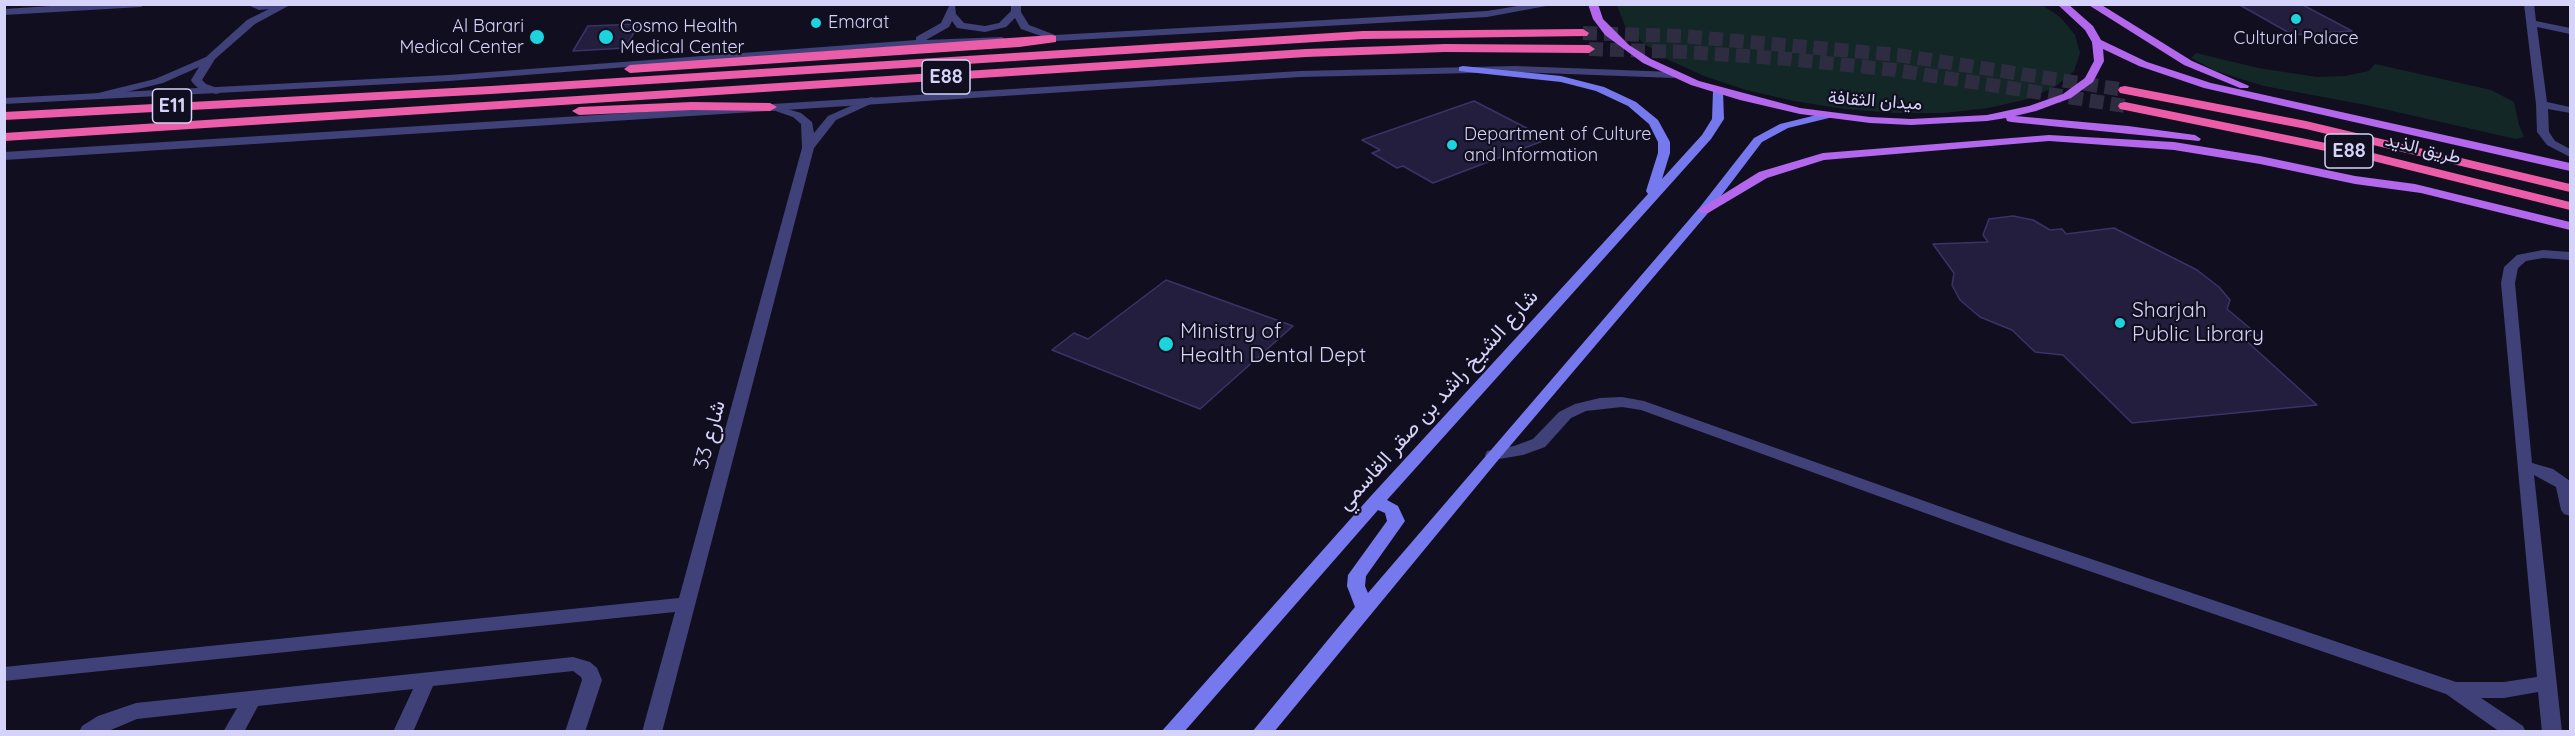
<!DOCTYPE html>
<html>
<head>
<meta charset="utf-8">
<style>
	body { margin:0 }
	#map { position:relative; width:2575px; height:736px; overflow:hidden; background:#110f1f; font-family:Quicksand,sans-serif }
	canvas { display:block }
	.frame { position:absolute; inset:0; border:6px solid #d5d3f9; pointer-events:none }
</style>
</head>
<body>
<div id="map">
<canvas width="2575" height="736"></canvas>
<div class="frame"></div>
</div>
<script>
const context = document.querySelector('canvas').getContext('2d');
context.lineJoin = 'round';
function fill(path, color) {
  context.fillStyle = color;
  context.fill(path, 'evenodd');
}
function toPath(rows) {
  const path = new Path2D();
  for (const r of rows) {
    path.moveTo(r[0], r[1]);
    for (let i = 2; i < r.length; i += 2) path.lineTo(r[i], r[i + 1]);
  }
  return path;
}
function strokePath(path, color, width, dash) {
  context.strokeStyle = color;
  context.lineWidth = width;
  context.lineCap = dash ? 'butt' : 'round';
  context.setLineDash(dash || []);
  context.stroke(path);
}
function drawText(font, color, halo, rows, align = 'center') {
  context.font = font + ' Quicksand,Vazirmatn,sans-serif';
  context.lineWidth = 4.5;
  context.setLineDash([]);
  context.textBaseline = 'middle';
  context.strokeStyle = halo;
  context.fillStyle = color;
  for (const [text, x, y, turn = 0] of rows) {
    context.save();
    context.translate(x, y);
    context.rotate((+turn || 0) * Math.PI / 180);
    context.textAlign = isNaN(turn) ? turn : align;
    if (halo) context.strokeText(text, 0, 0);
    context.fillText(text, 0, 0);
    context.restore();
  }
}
fill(toPath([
	[1617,5,2042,5,2060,17,2075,35,2080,53,2074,71,2056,86,2028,99,1988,108,1944,113,1895,113,1844,109,1794,101,1746,90,1704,76,1669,60,1643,43,1625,26],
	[2196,53,2258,68,2317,77,2345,76,2369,71,2375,64,2491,90,2514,102,2519,125,2524,137,2516,139,2366,105,2264,86,2216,71,2191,58]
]), '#132826');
const building = toPath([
	[2238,4,2301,4,2352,31,2293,35,2238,4],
	[639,24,625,48,573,51,588,26,639,24],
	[1474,101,1548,139,1433,183,1403,166,1397,168,1372,153,1380,150,1362,140,1474,101],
	[2013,216,2033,220,2050,230,2062,229,2066,234,2114,228,2197,270,2219,287,2230,300,2227,309,2258,335,2241,336,2317,405,2132,423,2063,355,2035,352,2012,330,1980,317,1960,300,1952,285,1954,273,1933,244,1988,242,1983,235,1989,219,2013,216],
	[1166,280,1293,326,1200,409,1052,350,1074,333,1088,339,1166,280]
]);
fill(building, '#231e3e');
strokePath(building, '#3a3367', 1.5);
strokePath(toPath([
	[1583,33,1682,36,1898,55,2125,90],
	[1589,49,1686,52,1789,59,1895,70,2125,106]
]), '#2e2c40', 14, [14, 7]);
fill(toPath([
	[82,4,146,4,141,7,4,15,4,9,82,4],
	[246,4,290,5,255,24,215,59,202,80,206,84,220,89,220,93,216,94,198,88,192,82,191,80,199,67,163,83,98,99,92,96,94,94,155,79,206,57,247,20,269,9,259,10,246,4],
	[2524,4,2534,4,2536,21,2570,28,2570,34,2537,27,2547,102,2570,107,2570,113,2548,109,2549,132,2555,141,2570,149,2570,157,2547,145,2537,132,2536,104,2524,4],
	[871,97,875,98,875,102,836,120,814,148,662,732,642,732,675,612,4,681,4,667,679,598,802,148,801,124,793,117,764,107,770,104,801,113,812,122,814,133,828,116,871,97],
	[2543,250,2570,252,2570,260,2543,258,2526,261,2518,268,2515,283,2532,463,2553,469,2570,481,2570,516,2564,514,2561,510,2556,487,2534,475,2562,732,2542,732,2538,692,2504,698,2481,698,2523,726,2526,732,2500,732,2446,694,2005,542,1641,410,1622,407,1586,411,1571,418,1545,447,1523,455,1493,460,1487,459,1485,455,1487,451,1514,446,1533,439,1559,412,1575,404,1600,398,1622,397,1644,401,2017,534,2456,682,2504,682,2537,677,2501,283,2504,267,2517,255,2543,250],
	[573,657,590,662,597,668,602,680,585,732,565,732,582,680,581,677,573,671,433,686,413,732,393,732,413,689,258,706,244,732,223,732,237,708,137,719,106,732,79,732,82,726,98,716,136,703,573,657]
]), '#404178');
fill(toPath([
	[950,4,955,5,956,14,964,23,985,26,999,23,1011,11,1011,4,1021,4,1021,12,1029,25,1055,35,1487,11,1530,4,1557,4,1487,17,1038,42,1033,39,1041,36,1021,29,1015,18,1006,27,985,32,957,28,952,21,949,27,926,40,1002,37,1007,40,1002,43,871,48,449,81,4,104,4,98,449,75,916,40,916,37,941,23,950,4],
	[1515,66,1674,72,1679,75,1674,78,1515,72,1300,77,4,160,4,152,1300,71,1515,66]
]), '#404178');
fill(toPath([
	[1463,66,1561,76,1604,87,1636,102,1658,120,1670,142,1670,153,1662,179,1702,135,1712,119,1713,91,1718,88,1723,91,1724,119,1711,139,1387,500,1398,506,1405,521,1366,576,1365,586,1368,593,1700,207,1754,138,1780,124,1829,112,1835,115,1833,117,1788,128,1762,142,1708,213,1499,459,1274,732,1252,732,1355,607,1347,586,1348,575,1387,521,1385,513,1378,510,1184,732,1161,732,1370,497,1648,194,1646,191,1658,153,1658,142,1649,124,1628,106,1596,91,1561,82,1459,71,1459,67,1463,66]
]), '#7679ee');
fill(toPath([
	[1588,4,1598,4,1603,19,1629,45,1651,59,1699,81,1800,108,1870,117,1911,119,1987,115,2029,106,2063,94,2085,78,2094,61,2092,42,2085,30,2057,4,2068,4,2093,26,2101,40,2147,62,2211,83,2570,163,2570,171,2204,88,2139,66,2103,49,2104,61,2093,82,2071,98,2036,111,2015,116,2128,126,2195,135,2201,139,2199,141,2011,122,2007,121,2006,118,1987,121,1911,125,1870,123,1800,114,1740,100,1691,85,1643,63,1605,35,1593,19,1588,4],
	[2087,4,2100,4,2192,61,2249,86,2248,88,2240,88,2184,65,2087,4],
	[2049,135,2174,142,2260,156,2355,176,2415,184,2570,222,2570,230,2421,193,2355,184,2260,164,2174,150,2049,141,1824,160,1767,178,1708,213,1700,213,1698,210,1759,172,1823,153,2049,135]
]), '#b367ec');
fill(toPath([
	[1583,29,1589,33,1587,36,1363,39,491,94,4,120,4,112,491,86,1363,31,1583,29],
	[1052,35,1056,36,1056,42,1019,47,630,73,624,69,630,65,1052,35],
	[1445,44,1589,45,1595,49,1589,53,1445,52,1306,57,4,141,4,133,1306,49,1445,44],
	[2125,86,2306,121,2570,184,2570,192,2306,129,2120,93,2118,90,2120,87,2125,86],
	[692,102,770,103,777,107,770,111,692,110,579,115,572,111,579,107,692,102],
	[2125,102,2365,151,2570,202,2570,210,2365,159,2120,109,2118,106,2120,103,2125,102]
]), '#eb5da8');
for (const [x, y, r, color] of [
	[2296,19,6,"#1cd4dd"],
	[816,23,6,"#1cd4dd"],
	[537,37,8,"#1cd4dd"],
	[606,37,8,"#1cd4dd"],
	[1452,145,6,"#1cd4dd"],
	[2120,323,6,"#1cd4dd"],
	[1166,344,8,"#1cd4dd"]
]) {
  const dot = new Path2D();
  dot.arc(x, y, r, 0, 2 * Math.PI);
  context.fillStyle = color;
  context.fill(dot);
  strokePath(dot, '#110f1f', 2);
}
drawText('18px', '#d5d3f9', '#110f1f', [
	["Emarat",828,23],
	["Al Barari",524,27,"right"],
	["Medical Center",524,48,"right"],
	["Cosmo Health",620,27],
	["Medical Center",620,48],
	["Cultural Palace",2296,39,"center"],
	["Department of Culture",1464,135],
	["and Information",1464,156]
], 'left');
drawText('18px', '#d5d3f9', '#110f1f', [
	["ميدان الثقافة",1875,101,4],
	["طريق الذيد",2423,149,14]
]);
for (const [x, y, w] of [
	[946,77,48],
	[172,106,39],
	[2349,151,48]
]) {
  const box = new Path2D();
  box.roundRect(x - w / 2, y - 17, w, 34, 4.5);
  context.fillStyle = '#110f1f';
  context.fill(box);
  strokePath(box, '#d5d3f9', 1.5);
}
drawText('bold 20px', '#d5d3f9', null, [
	["E88",946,77],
	["E11",172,106],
	["E88",2349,151]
]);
drawText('21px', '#d5d3f9', '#110f1f', [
	["Sharjah",2132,311],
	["Public Library",2132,335],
	["Ministry of",1180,332],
	["Health Dental Dept",1180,356]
], 'left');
drawText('21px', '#d5d3f9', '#110f1f', [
	["شارع الشيخ راشد بن صقر القاسمي",1438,400,-48],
	["شارع 33",710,435,-75]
]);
</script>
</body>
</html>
